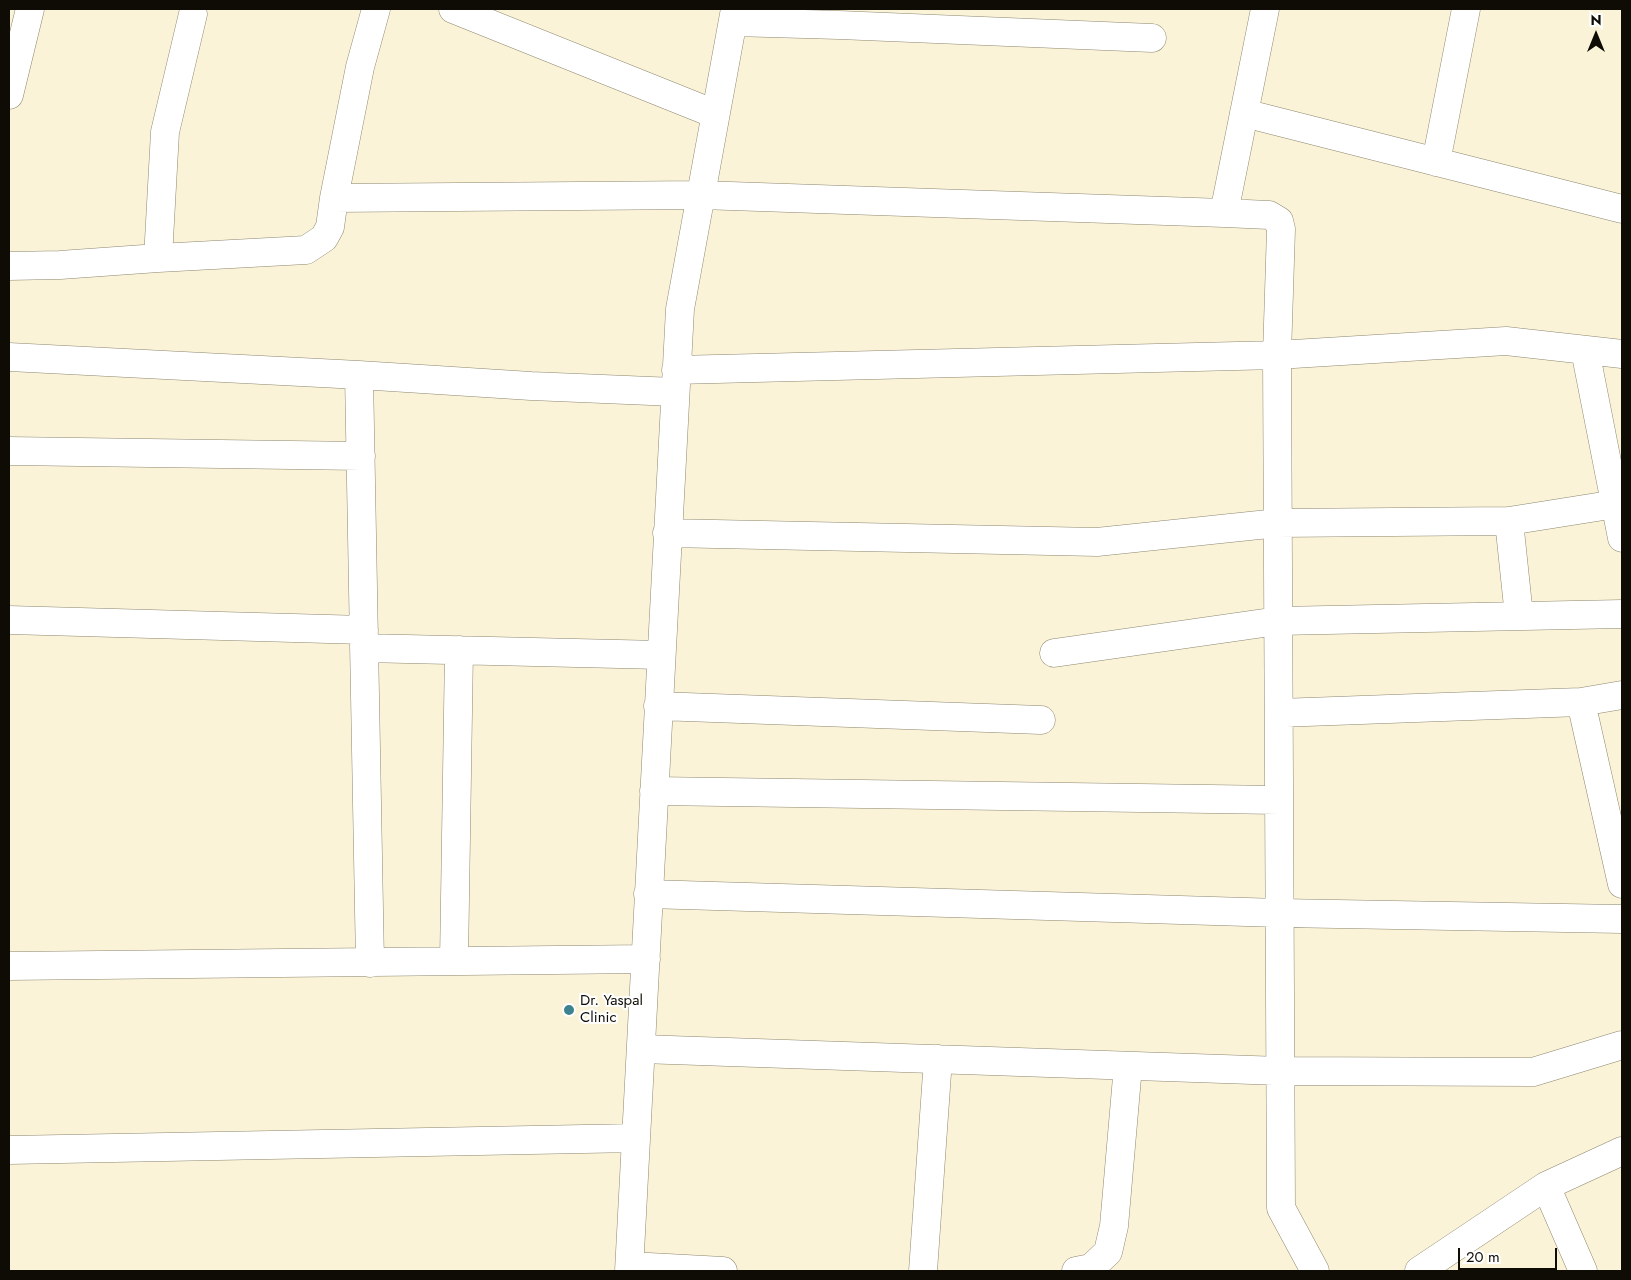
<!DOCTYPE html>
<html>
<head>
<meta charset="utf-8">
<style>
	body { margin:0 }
	#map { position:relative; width:1631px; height:1280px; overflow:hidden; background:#faf3d8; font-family:Jost,sans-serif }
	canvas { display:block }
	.frame { position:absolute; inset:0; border:10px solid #0e0c04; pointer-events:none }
	.north { position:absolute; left:1571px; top:10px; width:50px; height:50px; -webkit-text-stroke:4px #fff; paint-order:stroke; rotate:0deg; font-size:14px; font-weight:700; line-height:20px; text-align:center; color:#0e0c04 }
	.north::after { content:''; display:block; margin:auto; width:18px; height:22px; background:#0e0c04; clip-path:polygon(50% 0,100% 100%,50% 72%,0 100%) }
	.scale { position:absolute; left:1458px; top:1248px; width:99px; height:22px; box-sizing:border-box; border:2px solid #0e0c04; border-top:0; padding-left:6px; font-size:15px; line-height:18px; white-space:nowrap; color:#0e0c04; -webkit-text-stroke:4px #fff; paint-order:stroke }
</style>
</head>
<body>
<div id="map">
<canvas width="1631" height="1280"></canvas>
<div class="frame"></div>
<div class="north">N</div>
<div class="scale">20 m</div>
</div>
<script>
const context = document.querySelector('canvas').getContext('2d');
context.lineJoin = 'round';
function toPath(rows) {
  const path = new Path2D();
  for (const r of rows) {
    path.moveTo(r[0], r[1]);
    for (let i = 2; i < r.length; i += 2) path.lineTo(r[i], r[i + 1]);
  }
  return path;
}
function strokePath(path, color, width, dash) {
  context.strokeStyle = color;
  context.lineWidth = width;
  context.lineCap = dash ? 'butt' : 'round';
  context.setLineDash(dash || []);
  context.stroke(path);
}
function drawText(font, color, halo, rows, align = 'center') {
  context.font = font + ' Jost,sans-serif';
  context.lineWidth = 4;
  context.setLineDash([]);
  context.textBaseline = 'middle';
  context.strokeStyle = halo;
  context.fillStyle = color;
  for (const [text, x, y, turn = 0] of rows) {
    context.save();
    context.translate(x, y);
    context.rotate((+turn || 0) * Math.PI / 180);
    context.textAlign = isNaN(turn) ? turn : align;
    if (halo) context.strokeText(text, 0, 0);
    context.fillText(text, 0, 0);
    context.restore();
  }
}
const minor = toPath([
	[453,9,715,114],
	[733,22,839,25,1152,38],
	[9,95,30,9],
	[1244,113,1622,209],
	[1436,162,1466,9],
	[334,198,701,195,1224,213,1269,215,1279,221,1281,229,1277,355,1281,1208,1315,1271],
	[1224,213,1265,9],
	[158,258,165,132,193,14],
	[9,266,60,265,158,258,306,250,324,238,330,227,334,198,360,67,376,9],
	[1585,350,1622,538],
	[9,357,359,375,531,386,675,392],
	[676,370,1277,355,1506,341,1622,354],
	[359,375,370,963],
	[9,451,361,456],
	[1509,521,1519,616],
	[667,533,1097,542,1278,523,1509,521,1616,504],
	[9,620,364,630],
	[364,648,661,655],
	[1054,653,1278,621,1622,614],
	[1581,702,1622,884],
	[658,706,1041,720],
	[1279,713,1581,702,1622,695],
	[654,791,1279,800],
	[648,894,1280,913,1622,919],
	[454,961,459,650],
	[9,966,646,959],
	[641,1049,1281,1071,1533,1072,1622,1045],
	[9,1150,636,1138],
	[1546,1186,1583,1271],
	[630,1266,723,1271],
	[629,1271,680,309,735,9],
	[923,1271,938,1059],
	[1076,1271,1091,1268,1108,1252,1114,1226,1128,1066],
	[1419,1271,1546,1186,1622,1151]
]);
strokePath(minor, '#8d876f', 29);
strokePath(minor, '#fff', 28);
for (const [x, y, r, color] of [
	[569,1010,6,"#3d828f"]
]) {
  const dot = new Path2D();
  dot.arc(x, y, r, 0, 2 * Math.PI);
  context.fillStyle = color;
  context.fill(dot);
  strokePath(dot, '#fff', 2);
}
drawText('15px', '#0e0c04', '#fff', [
	["Dr. Yaspal",580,1001],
	["Clinic",580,1018]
], 'left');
</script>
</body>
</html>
